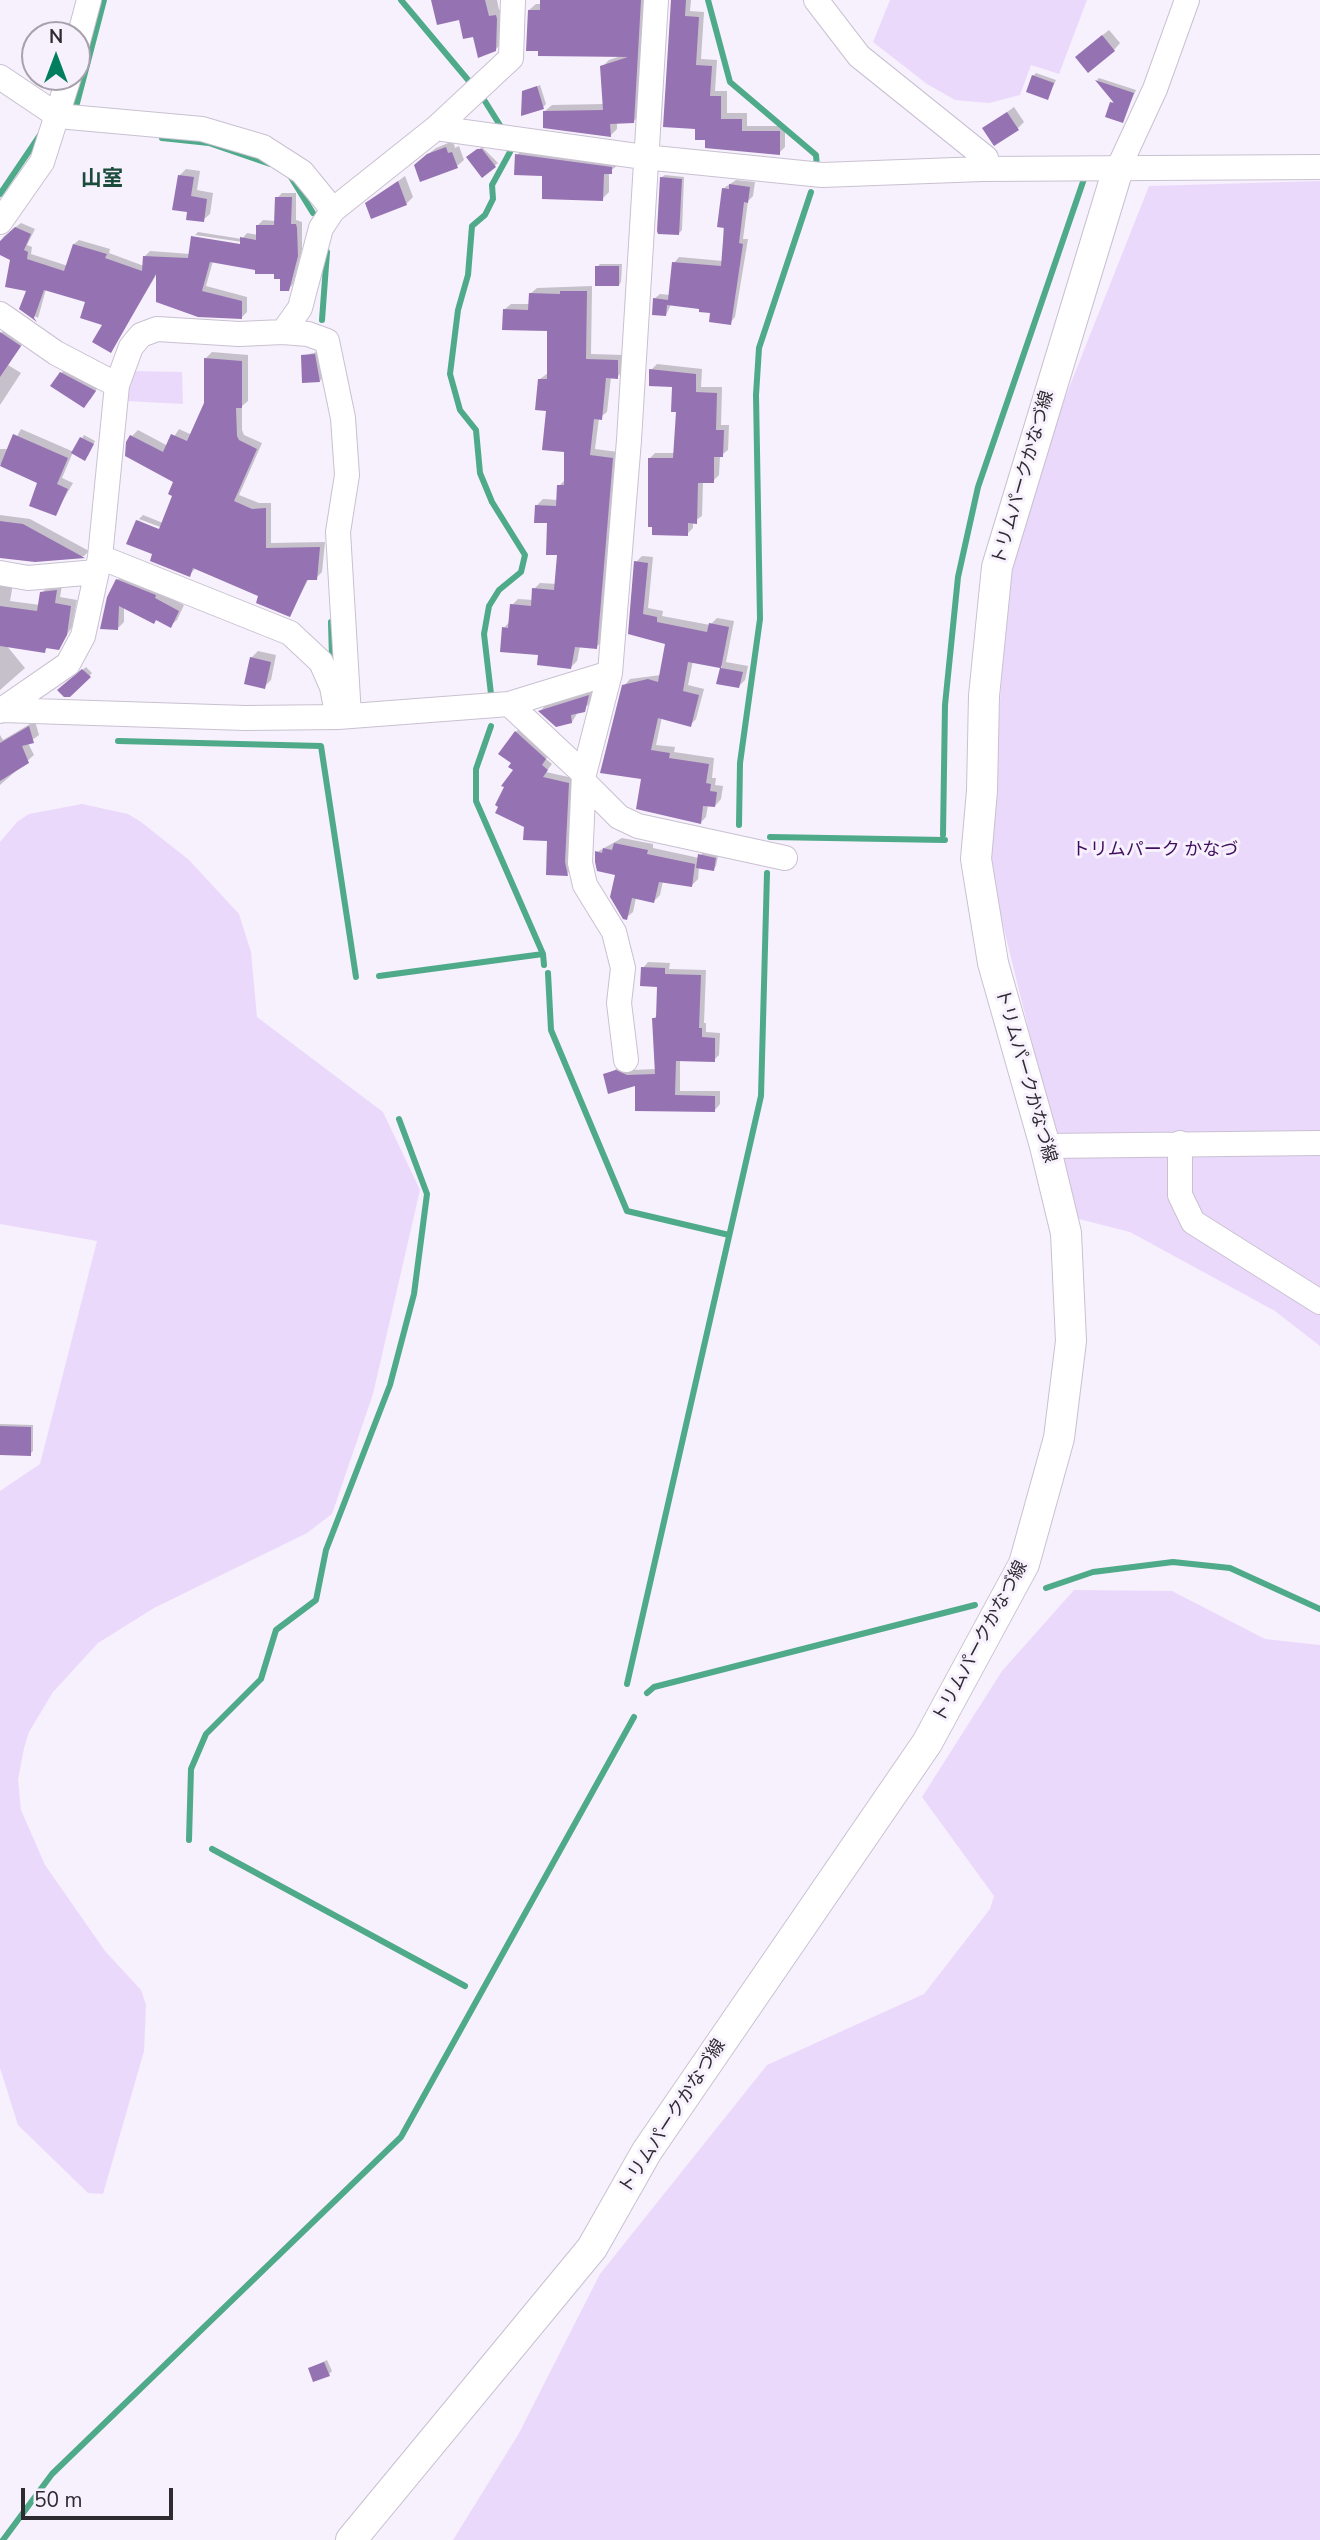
<!DOCTYPE html>
<html>
<head>
<meta charset="utf-8">
<style>
	body { margin:0 }
	#map { position:relative; width:1320px; height:2540px; overflow:hidden; background:#f7f0fd; font-family:"Nunito Sans",sans-serif }
	canvas { display:block }
	.north { position:absolute; left:21px; top:21px; width:70px; height:70px; box-sizing:border-box; background:#f7f0fd; border:2px solid #a7a1ab; border-radius:50%; rotate:0deg; font-size:19px; font-weight:700; line-height:28px; text-align:center; color:#2e2b31 }
	.north::after { content:''; display:block; margin:auto; width:24px; height:32px; background:#007e5d; clip-path:polygon(50% 0,100% 100%,50% 72%,0 100%) }
	.scale { position:absolute; left:21px; top:2488px; width:152px; height:32px; box-sizing:border-box; border:4px solid #2e2b31; border-top:0; padding-left:9px; font-size:21px; line-height:24px; white-space:nowrap; color:#2e2b31; -webkit-text-stroke:5px #f7f0fd; paint-order:stroke }
</style>
</head>
<body>
<div id="map">
<canvas width="1320" height="2540"></canvas>
<div class="north">N</div>
<div class="scale">50 m</div>
</div>
<script>
const context = document.querySelector('canvas').getContext('2d');
context.lineJoin = 'round';
function fill(path, color) {
  context.fillStyle = color;
  context.fill(path, 'evenodd');
}
function toPath(rows) {
  const path = new Path2D();
  for (const r of rows) {
    path.moveTo(r[0], r[1]);
    for (let i = 2; i < r.length; i += 2) path.lineTo(r[i], r[i + 1]);
  }
  return path;
}
function strokePath(path, color, width, dash) {
  context.strokeStyle = color;
  context.lineWidth = width;
  context.lineCap = dash ? 'butt' : 'round';
  context.setLineDash(dash || []);
  context.stroke(path);
}
function drawText(font, color, halo, rows, align = 'center') {
  context.font = font + ' "Nunito Sans","Noto Sans JP",sans-serif';
  context.lineWidth = 6;
  context.setLineDash([]);
  context.textBaseline = 'middle';
  context.strokeStyle = halo;
  context.fillStyle = color;
  for (const [text, x, y, turn = 0] of rows) {
    context.save();
    context.translate(x, y);
    context.rotate((+turn || 0) * Math.PI / 180);
    context.textAlign = isNaN(turn) ? turn : align;
    if (halo) context.strokeText(text, 0, 0);
    context.fillText(text, 0, 0);
    context.restore();
  }
}
fill(toPath([
	[890,0,1087,0,1059,74,1031,65,1020,95,989,103,955,100,927,84,873,42],
	[1320,181,1320,1346,1275,1311,1130,1232,1075,1218,989,868,1009,565,1023,504,1149,186],
	[133,371,182,372,183,404,126,401],
	[82,804,128,814,141,822,189,860,239,914,251,952,257,1017,383,1112,420,1190,373,1394,332,1514,307,1533,154,1608,98,1643,53,1692,29,1732,24,1748,18,1780,21,1810,45,1865,105,1951,141,1990,146,2005,144,2051,103,2194,88,2193,18,2125,0,2068,0,1491,40,1464,97,1241,0,1224,0,842,17,822,29,814],
	[1074,1590,1172,1591,1265,1639,1320,1645,1320,2540,453,2540,518,2435,600,2274,767,2065,924,1994,990,1909,994,1896,922,1797,1002,1671]
]), '#ebd9fc');
fill(toPath([
	[433,0,497,0,499,10,503,9,502,43,495,50,475,34,460,18],
	[542,0,647,0,640,115,633,122,617,122,617,129,610,136,545,111,552,105,604,104,602,67,609,60,621,56,529,10,536,4,542,4],
	[672,0,691,0,690,11,704,12,701,59,717,60,715,91,727,91,727,113,747,113,747,126,785,126,785,147,779,153,706,138,696,127],
	[1109,30,1120,43,1114,50,1084,50],
	[1036,73,1056,80,1048,98,1033,76],
	[1099,78,1136,90,1122,121,1112,103,1114,101,1097,80],
	[540,85,546,104,543,107,523,92],
	[1014,107,1024,122,1018,128,984,129],
	[453,141,455,148,459,146,464,160,457,166,423,158,436,148],
	[482,147,498,163,483,175,471,155],
	[524,148,618,165,609,172,609,192,602,199,544,174,517,155],
	[186,169,200,171,197,190,213,193,210,214,203,220,189,211,179,176],
	[665,175,684,177,682,230,679,233,662,177],
	[405,176,413,197,406,204,367,204],
	[736,180,755,182,753,196,748,201,743,239,748,239,735,317,730,323,701,307,671,304,666,315,654,299,660,294,670,295,674,263,679,257,723,261,724,188],
	[282,193,296,193,296,220,302,222,302,250,293,284,288,290,276,273,213,261,206,286,247,297,247,312,242,317,158,272,111,351,105,324,88,301,46,289,38,318,21,308,28,290,12,259,0,253,3,237,21,223,35,229,27,245,32,247,31,254,68,266,74,244,79,240,110,249,109,253,144,266,145,256,150,251,190,254,194,235,194,238,248,247,249,243,195,235,198,232,242,239,247,233,258,235,258,225,263,220,276,221,277,198],
	[600,264,622,264,621,282,619,285,597,267],
	[592,286,591,354,624,355,623,371,617,377,611,377,607,412,599,418,595,449,618,452,603,641,596,647,580,646,577,661,571,667,540,653,504,628,510,621,512,605,518,599,533,600,534,589,540,583,557,584,558,554,549,521,537,505,543,499,558,500,559,486,566,479,566,451,540,379,548,373,549,329,504,310,511,304,530,304,530,294,537,288],
	[8,326,26,339,8,365,21,373,0,405,0,334],
	[212,352,248,355,248,401,242,406,242,430,244,435,262,443,239,495,259,503,271,503,271,543,325,542,322,572,316,578,309,578,290,615,260,595,195,569,189,575,155,553,129,543,138,520,167,534,168,530,139,519,143,515,163,523,175,495,175,481,132,436,138,430,168,446,179,429,192,435,206,404,206,358],
	[317,352,322,378,320,381,302,356],
	[657,364,702,369,701,387,722,387,721,425,729,425,728,450,720,456,719,475,713,481,703,481,702,516,693,522,693,528,687,534,649,459,655,453,675,453,678,411,673,385,651,370],
	[68,367,100,384,90,400,61,373],
	[21,429,74,452,84,435,95,441,88,456,73,452,62,478,73,483,55,514,39,482,0,464,0,449,10,449],
	[0,515,30,519,89,551,84,556,35,561,0,556],
	[642,556,653,557,648,608,663,611,662,616,710,625,717,618,734,621,726,662,748,666,745,680,739,686,718,683,722,666,693,661,688,685,704,689,696,719,690,725,662,717,656,745,675,747,674,752,714,758,712,778,716,778,715,785,723,786,721,799,715,806,708,805,706,817,700,823,643,778,624,686,630,679,661,675,667,642,630,632,636,562],
	[123,575,184,605,177,620,171,625,124,607,124,622,118,628,117,580],
	[0,580,13,584,10,601,40,605,42,593,48,586,62,585,60,597,77,600,72,627,58,648,48,647,44,651,6,645,25,668,0,690],
	[258,651,276,655,271,680,264,687,251,658],
	[86,667,92,673,70,696,59,690],
	[594,690,591,703,578,712,572,722,540,711,547,704],
	[35,721,39,735,28,743,34,755,0,785,0,735,3,740],
	[521,727,551,753,546,759,552,764,546,772,573,778,572,869,567,874,549,839,526,826,515,770,516,732],
	[622,838,653,844,653,848,699,858,703,852,718,856,716,866,714,869,699,867,698,879,692,885,663,881,660,895,654,901,636,898,633,912,627,917,617,874,597,852],
	[648,962,670,963,669,969,706,970,704,1023,706,1023,706,1032,720,1033,719,1055,714,1060,680,1060,680,1091,720,1091,720,1104,715,1110,605,1075,622,1066,633,1070,656,1069,654,1018,658,1015,659,985,643,968],
	[0,1424,33,1425,33,1451,30,1454,0,1453],
	[327,2360,332,2371,329,2374,310,2368]
]), '#0003');
strokePath(toPath([
	[401,0,474,87],
	[708,0,730,82,816,155,817,167],
	[481,95,503,130],
	[76,107,104,0],
	[162,138,209,143,270,164],
	[289,174,313,213],
	[0,194,40,135],
	[322,320,327,252],
	[331,622,332,658],
	[491,694,484,634,489,606,499,590,521,572,525,555,492,502,480,473,476,430,460,410,450,374,458,310,468,275,472,226,485,215,493,199,492,185,510,152],
	[491,726,476,769,476,801,543,954],
	[118,741,321,746,356,977],
	[739,825,740,763,760,619,756,395,759,348,811,192],
	[943,835,945,705,958,577,978,487,1084,179],
	[770,837,945,840],
	[548,973,551,1030,627,1211,729,1235],
	[379,976,543,954,544,965],
	[1046,1588,1093,1572,1173,1562,1230,1568,1320,1609],
	[627,1684,761,1096,767,873],
	[647,1693,654,1687,975,1605],
	[189,1840,191,1769,206,1734,261,1679,276,1630,316,1600,326,1550,390,1385,414,1294,427,1194,399,1119],
	[212,1849,465,1986],
	[3,2540,52,2474,401,2137,634,1717]
]), '#4eaa89', 6);
fill(toPath([
	[431,0,485,0,489,16,496,15,497,19,496,51,478,58,473,37,463,39,459,20,437,25],
	[540,0,641,0,634,123,610,124,611,137,543,128,543,111,603,110,600,66,628,57,538,56,538,51,526,51,528,10,540,10],
	[671,0,686,0,685,16,699,17,696,65,712,66,710,96,721,96,721,119,742,119,742,131,780,131,780,155,705,148,705,140,695,140,695,129,663,127],
	[1102,35,1115,51,1088,73,1075,57],
	[1032,75,1054,83,1048,100,1026,92],
	[1095,80,1134,93,1123,123,1105,117,1110,102,1114,103],
	[537,86,544,109,521,116,522,91],
	[1007,112,1019,130,994,146,982,128],
	[446,147,448,153,452,152,458,168,420,182,414,165,427,154],
	[477,149,482,149,496,167,482,178,466,157],
	[515,154,612,167,612,174,604,174,603,201,542,199,542,176,514,175],
	[178,175,194,177,191,196,207,199,204,222,186,220,187,212,172,210],
	[660,177,682,179,679,235,658,234,657,231],
	[398,181,407,205,371,219,365,203],
	[729,184,750,187,748,203,744,202,739,243,743,244,731,325,709,322,710,313,699,312,699,309,667,305,666,316,652,315,653,298,668,300,672,262,721,266,724,228,717,227,722,188,729,189],
	[275,197,292,197,291,224,296,224,297,228,298,256,289,291,280,291,280,279,274,279,274,274,255,274,255,270,210,262,202,291,242,301,242,319,198,317,156,302,156,274,111,353,92,342,102,325,80,318,85,302,44,290,34,318,37,322,19,309,26,291,5,287,10,260,0,255,0,241,15,227,31,234,24,250,28,252,27,259,64,271,73,244,107,254,105,258,142,271,143,256,188,258,191,236,240,244,240,237,256,240,256,225,274,225],
	[595,266,619,266,619,286,595,286],
	[560,291,587,291,586,359,618,360,618,379,606,378,602,420,594,419,590,455,613,458,597,649,575,647,571,669,537,665,538,655,500,652,502,627,508,628,510,604,531,606,532,588,554,590,557,555,546,555,547,523,534,523,535,505,556,506,557,485,564,485,564,452,542,450,546,411,535,410,538,379,547,379,547,331,502,330,503,309,528,310,529,293,560,294],
	[0,332,21,346,0,377],
	[315,354,320,382,302,383,301,355],
	[204,358,242,361,242,408,236,408,237,436,239,440,257,449,234,501,252,509,266,508,266,548,320,547,317,580,307,580,290,617,256,603,258,596,193,568,190,577,150,561,152,554,126,544,136,520,159,529,172,496,168,494,173,482,125,456,126,442,130,435,163,452,171,434,187,441,204,403],
	[649,369,696,374,696,392,717,393,716,430,724,430,723,457,714,457,714,483,698,483,697,524,688,523,688,536,652,535,652,527,648,527,648,458,673,458,676,412,671,412,672,387,649,386],
	[60,372,96,391,84,408,50,386],
	[13,434,68,458,57,484,68,489,56,516,29,506,37,483,0,466],
	[80,437,94,444,85,461,71,453],
	[0,521,23,524,85,558,35,562,0,558],
	[634,561,648,563,643,614,657,617,657,622,707,632,709,623,729,627,721,668,743,672,739,688,716,684,720,668,688,662,683,691,699,695,691,727,658,718,651,750,670,753,669,758,709,764,706,783,711,784,710,791,717,792,715,807,703,806,701,824,636,809,641,779,600,773,622,685,648,679,658,682,665,644,628,634],
	[116,579,156,595,155,598,179,611,171,628,156,620,154,624,119,606,118,630,100,629,107,597],
	[57,590,55,603,71,606,67,635,59,650,46,648,45,653,0,646,0,606,37,611,40,592],
	[250,657,271,662,265,689,244,684],
	[82,669,91,677,70,697,64,697,57,690],
	[589,695,585,712,571,715,572,723,556,727,538,711],
	[29,726,34,743,22,746,29,763,0,781,0,743],
	[515,731,546,759,542,765,548,770,543,777,569,783,565,862,568,876,546,875,547,841,523,840,524,827,495,813,498,807,495,805,504,787,501,786,513,770,508,767,511,763,498,754],
	[614,843,648,850,647,854,695,864,692,887,659,882,654,903,632,898,627,920,623,919,610,897,615,875,597,871,595,862,595,851,602,853,603,848,612,850],
	[698,854,716,858,714,871,696,868],
	[641,967,665,968,665,974,701,975,699,1028,702,1028,702,1037,715,1038,715,1062,676,1061,675,1095,715,1096,715,1112,635,1111,635,1086,608,1094,603,1074,616,1070,627,1075,655,1074,652,1018,656,1018,657,987,640,986],
	[0,1426,31,1427,31,1456,0,1455],
	[324,2362,330,2376,313,2382,308,2368]
]), '#9572b2');
const minor = toPath([
	[816,0,859,56,986,158,982,169],
	[77,45,89,0],
	[0,77,58,116,202,129,263,147,302,172,333,210],
	[436,128,644,157,822,175,982,169,1320,167],
	[1118,169,1155,89,1187,0],
	[0,222,42,162,69,77],
	[0,314,56,353,117,385],
	[283,332,308,334,327,341,343,418,347,475,338,532,349,716],
	[100,557,290,633,321,662,332,687,337,713],
	[0,573,28,578,96,572],
	[509,704,584,774,580,863,585,885,614,932,623,968,619,1003,626,1060],
	[3,710,245,718,338,717,509,704,610,673,629,440,656,0],
	[0,711,68,664,83,636,100,557,117,385,131,347,141,335,157,329,239,334,283,332,300,308,321,228,333,210,436,128,511,58,513,0],
	[584,774,610,673],
	[586,784,619,817,638,826,785,858],
	[1180,1143,1180,1195,1193,1222,1320,1302],
	[1045,1146,1320,1143]
]);
const major = toPath([
	[351,2540,592,2248,647,2151,927,1743,1024,1564,1059,1438,1071,1341,1066,1233,1045,1146,993,963,976,859,982,791,984,696,997,567,1118,169]
]);
strokePath(minor, '#c9c1d1', 26);
strokePath(major, '#c9c1d1', 32);
strokePath(minor, '#fff', 24);
strokePath(major, '#fff', 30);
drawText('18px', '#2e2b31', '#f7f0fd', [
	["トリムパークかなづ線",1024,478,-74],
	["トリムパークかなづ線",1025,1076,74],
	["トリムパークかなづ線",981,1642,-62],
	["トリムパークかなづ線",673,2117,-57]
]);
drawText('18px', '#400e5e', '#f7f0fd', [
	["トリムパーク かなづ",1155,851]
]);
drawText('bold 21px', '#1b4b3a', '#f7f0fd', [
	["山室",102,180]
]);
</script>
</body>
</html>
